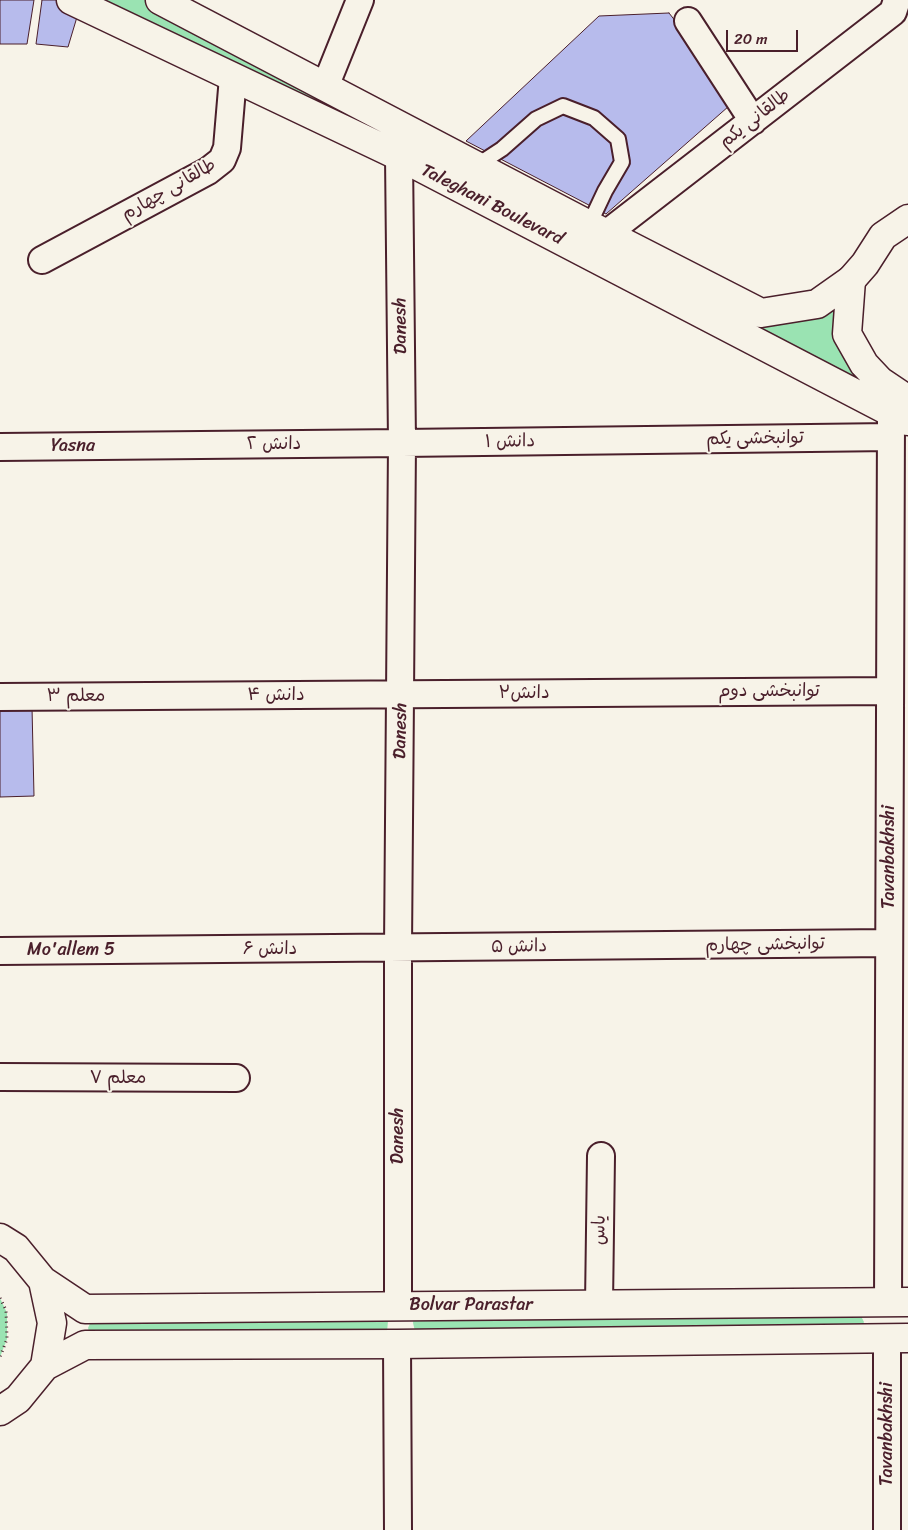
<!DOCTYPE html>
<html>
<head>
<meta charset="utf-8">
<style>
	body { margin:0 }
	#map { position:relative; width:908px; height:1530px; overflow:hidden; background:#f7f3e8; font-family:Sriracha,sans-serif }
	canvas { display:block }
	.scale { position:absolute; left:726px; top:30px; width:72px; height:22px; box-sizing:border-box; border:2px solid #4a1f2b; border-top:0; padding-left:6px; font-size:15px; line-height:18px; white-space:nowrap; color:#4a1f2b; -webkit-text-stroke:4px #f7f3e8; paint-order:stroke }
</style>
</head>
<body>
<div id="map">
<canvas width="908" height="1530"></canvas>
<div class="scale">20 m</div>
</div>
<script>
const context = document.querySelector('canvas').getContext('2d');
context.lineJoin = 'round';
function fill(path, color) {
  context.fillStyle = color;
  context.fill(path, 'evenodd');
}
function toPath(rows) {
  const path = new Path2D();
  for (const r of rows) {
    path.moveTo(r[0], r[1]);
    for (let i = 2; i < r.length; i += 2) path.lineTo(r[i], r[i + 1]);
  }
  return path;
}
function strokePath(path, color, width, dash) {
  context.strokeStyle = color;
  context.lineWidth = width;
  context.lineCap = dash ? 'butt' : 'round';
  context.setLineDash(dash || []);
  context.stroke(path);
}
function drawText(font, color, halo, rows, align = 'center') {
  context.font = font + ' Sriracha,"Playpen Sans Arabic",sans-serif';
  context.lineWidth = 4;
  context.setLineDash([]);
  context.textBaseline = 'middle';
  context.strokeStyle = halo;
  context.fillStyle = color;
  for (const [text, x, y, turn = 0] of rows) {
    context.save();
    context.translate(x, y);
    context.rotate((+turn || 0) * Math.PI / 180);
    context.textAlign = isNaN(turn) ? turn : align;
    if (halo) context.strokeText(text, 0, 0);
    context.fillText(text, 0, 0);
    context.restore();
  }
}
fill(toPath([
	[79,0,146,0,759,320,843,300,841,331,908,404],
	[0,1298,7,1313,7,1339,0,1357],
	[859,1312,864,1322,860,1332,416,1335,413,1323,414,1314],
	[384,1314,388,1321,387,1332,90,1335,88,1328,92,1319]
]), '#9ae3b2');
const building = toPath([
	[0,0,34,0,27,44,0,44,0,0],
	[42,0,62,0,80,7,68,47,36,44,42,0],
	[669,13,737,99,606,214,466,141,599,16,669,13],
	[0,707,32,707,34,796,0,797,0,707]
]);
fill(building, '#b7bbec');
strokePath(building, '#4a1f2b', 1);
const service = toPath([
	[476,166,502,149,536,119,563,106,594,118,618,139,622,162,605,191,589,225]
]);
const minor = toPath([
	[688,21,753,121],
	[325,87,360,0],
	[606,234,893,12,897,0],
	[42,260,208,171,222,160,227,148,233,77],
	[0,447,402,443,891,437],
	[0,697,890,691],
	[0,951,889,943],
	[0,1077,236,1078],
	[888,1302,891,420],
	[599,1304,601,1156],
	[398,1306,398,948,402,443,399,156],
	[397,1344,398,1530],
	[887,1530,887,1338]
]);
const secondary = toPath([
	[851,280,865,264,883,236,908,219],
	[0,1238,16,1248,43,1281,52,1323,45,1366,18,1399,0,1411],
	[43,1281,85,1309,908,1302],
	[45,1366,85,1345,397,1344,908,1338]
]);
const primary = toPath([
	[71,0,399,156,908,421],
	[160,0,589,225,761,313,817,304,851,280],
	[851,280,847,334,864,364,880,381,908,400]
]);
strokePath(service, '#4a1f2b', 18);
strokePath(minor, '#4a1f2b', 30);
strokePath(secondary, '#4a1f2b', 31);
strokePath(primary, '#4a1f2b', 31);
strokePath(toPath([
	[0,1298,6,1310,7,1339,0,1357]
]), '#4a1f2b', 3, [1, 4]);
strokePath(service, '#f7f3e8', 14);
strokePath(minor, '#f7f3e8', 26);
strokePath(secondary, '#f7f3e8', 28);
strokePath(primary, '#f7f3e8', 28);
drawText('18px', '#4a1f2b', '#f7f3e8', [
	["طالقانی یکم",755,119,-38],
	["طالقانی چهارم",169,190,-30],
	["Taleghani Boulevard",492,205,27],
	["Danesh",401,326,-91],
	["توانبخشی یکم",755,439,-1],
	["دانش ١",510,442,-1],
	["دانش ٢",274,444],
	["Yasna",73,446],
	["توانبخشی دوم",769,691],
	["دانش٣",524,693],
	["دانش ۴",276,695],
	["معلم ۳",76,696],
	["Danesh",401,731,-89],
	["Tavanbakhshi",889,857,-90],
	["توانبخشی چهارم",765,945,-1],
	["دانش ۵",519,947,-1],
	["دانش ۶",270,949],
	["Mo'allem 5",71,950],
	["معلم ٧",118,1078],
	["Danesh",398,1136,-90],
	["یاس",600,1230,-89],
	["Bolvar Parastar",471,1305],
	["Tavanbakhshi",887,1434,-90]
]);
</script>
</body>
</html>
